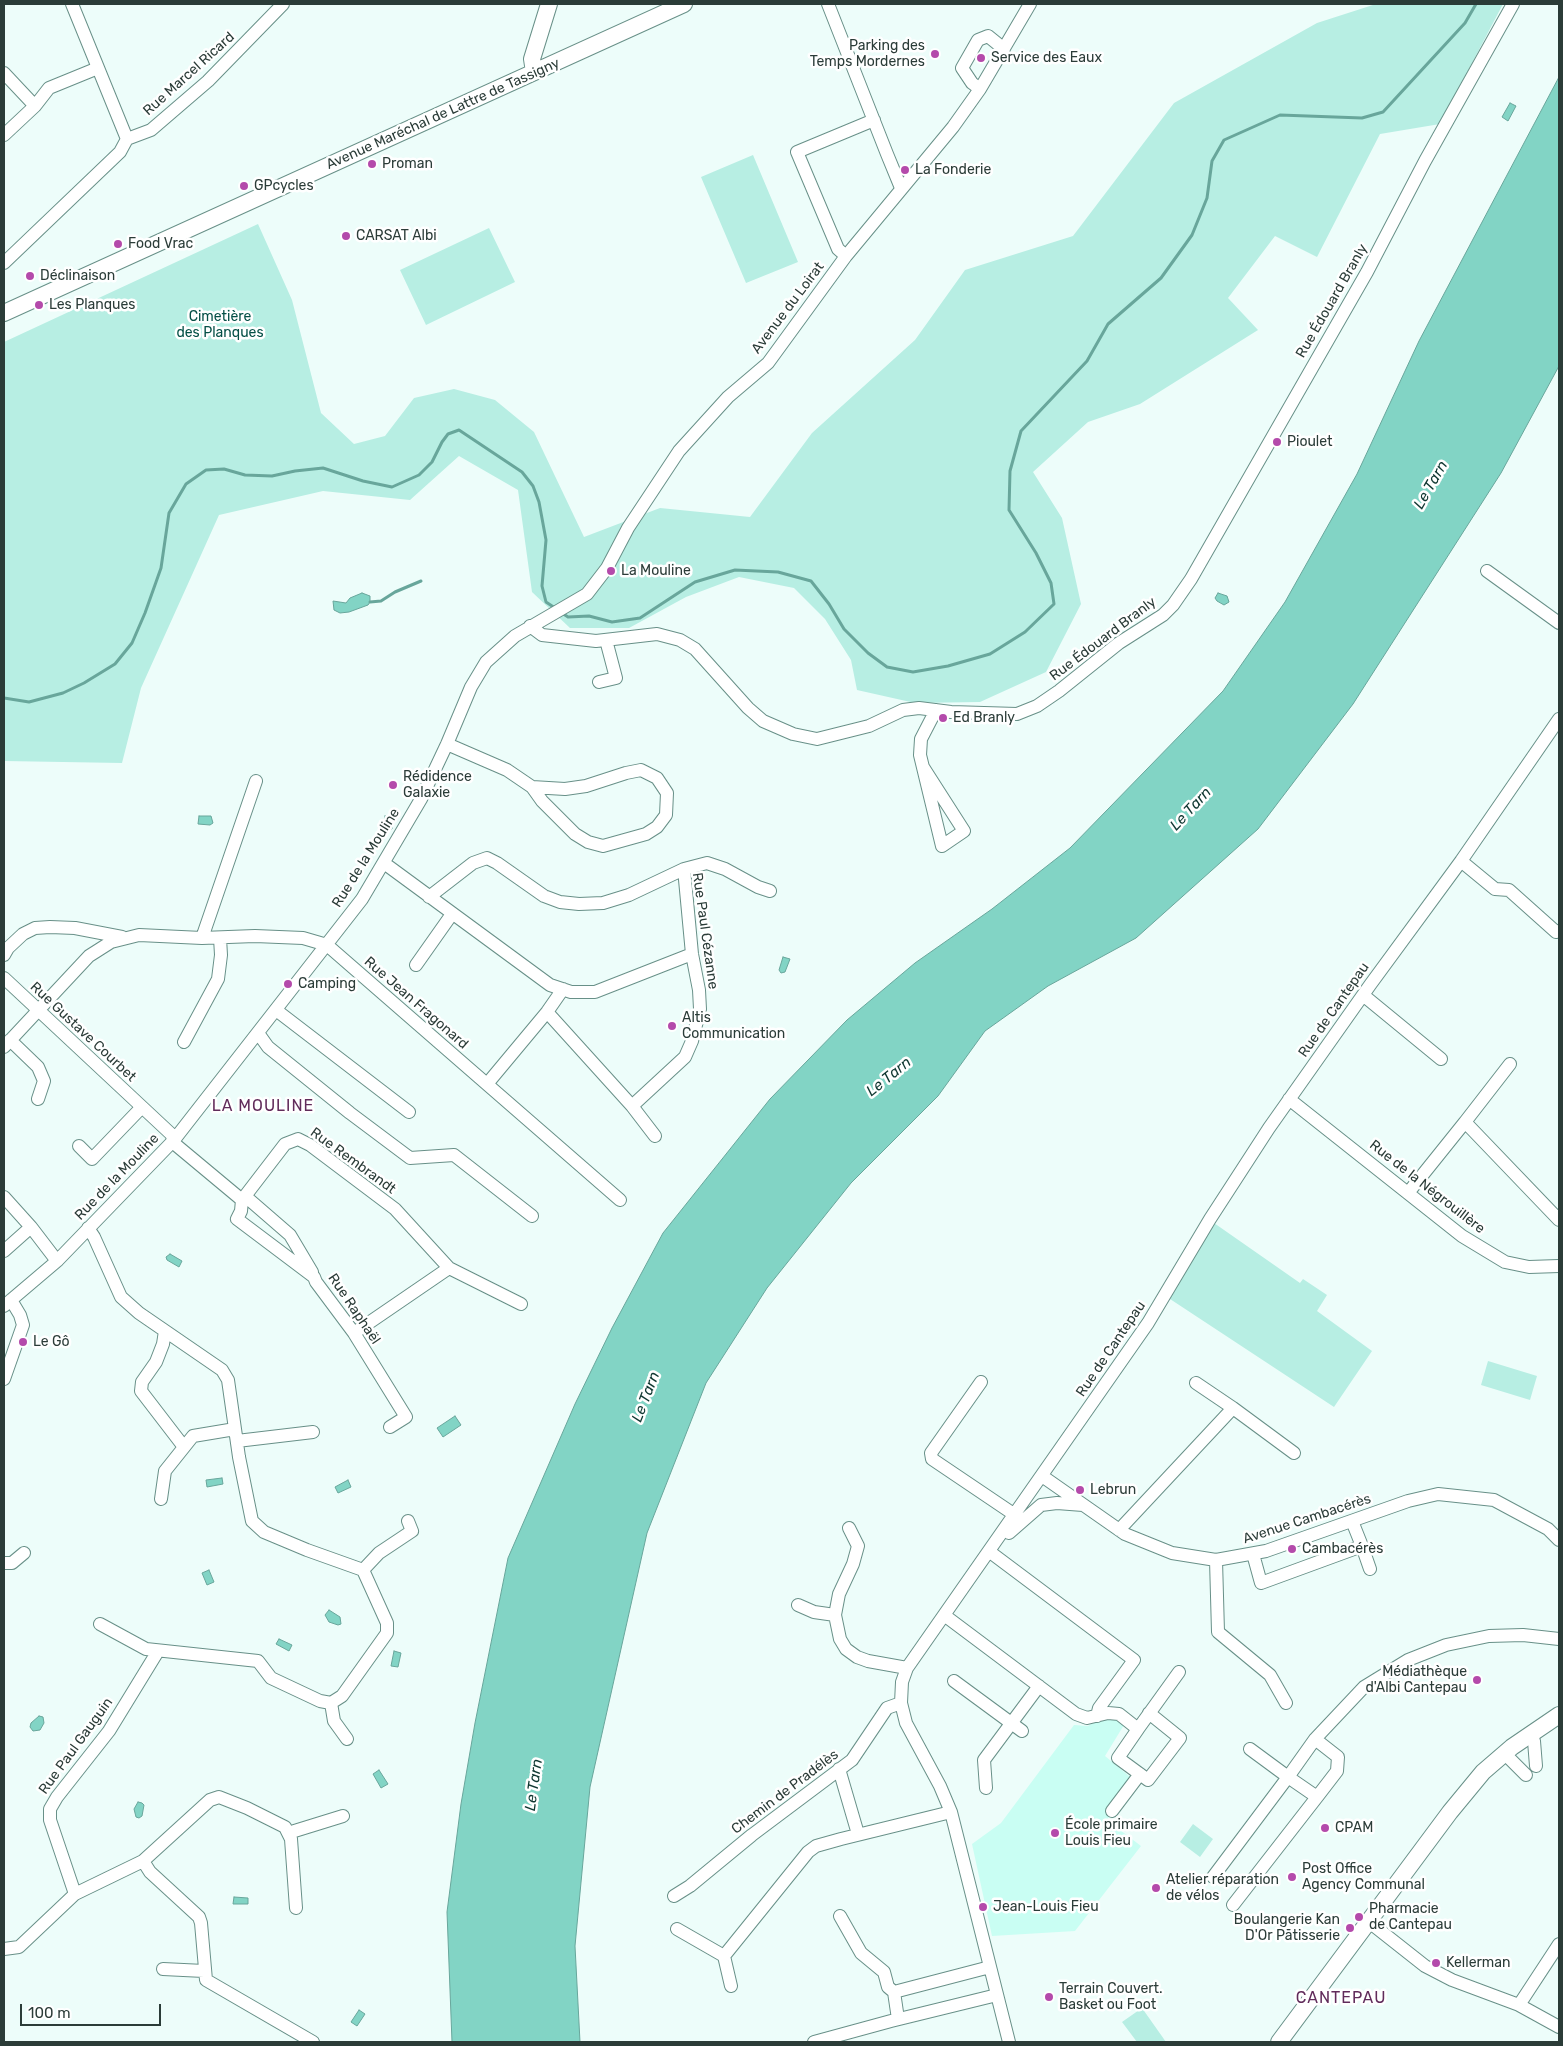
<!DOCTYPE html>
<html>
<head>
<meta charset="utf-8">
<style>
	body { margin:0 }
	#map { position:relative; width:1563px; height:2046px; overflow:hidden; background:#edfdfa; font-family:Rubik,sans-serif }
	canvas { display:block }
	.frame { position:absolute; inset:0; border:5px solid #2b3c38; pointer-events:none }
	.scale { position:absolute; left:20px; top:2004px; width:141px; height:22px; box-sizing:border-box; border:2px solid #2b3c38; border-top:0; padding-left:6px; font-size:15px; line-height:18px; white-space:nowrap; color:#2b3c38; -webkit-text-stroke:4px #fff; paint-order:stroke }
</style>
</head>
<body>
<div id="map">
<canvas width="1563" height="2046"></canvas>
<div class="frame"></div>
<div class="scale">100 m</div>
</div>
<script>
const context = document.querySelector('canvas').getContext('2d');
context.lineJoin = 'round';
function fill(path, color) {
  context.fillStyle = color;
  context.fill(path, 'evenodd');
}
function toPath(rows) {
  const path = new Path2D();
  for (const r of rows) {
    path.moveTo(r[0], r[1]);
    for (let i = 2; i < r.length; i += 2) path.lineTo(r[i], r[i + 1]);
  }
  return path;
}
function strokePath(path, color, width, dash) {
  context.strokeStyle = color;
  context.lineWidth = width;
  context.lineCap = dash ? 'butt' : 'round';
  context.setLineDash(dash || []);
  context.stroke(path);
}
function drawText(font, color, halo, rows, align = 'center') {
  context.font = font + ' Rubik,sans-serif';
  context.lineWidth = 5;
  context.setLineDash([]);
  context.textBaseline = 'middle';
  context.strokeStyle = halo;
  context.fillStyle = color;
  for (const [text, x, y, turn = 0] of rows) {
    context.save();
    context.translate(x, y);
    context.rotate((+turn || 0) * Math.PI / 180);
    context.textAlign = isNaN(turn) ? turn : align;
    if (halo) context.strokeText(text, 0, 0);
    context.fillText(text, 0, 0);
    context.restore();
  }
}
fill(toPath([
	[1108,1713,1127,1720,1105,1756,1135,1781,1107,1820,1141,1846,1075,1931,992,1936,972,1844,1001,1823,1074,1725,1088,1726]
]), '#c9fef3');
fill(toPath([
	[1376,4,1503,4,1440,124,1380,134,1317,257,1275,236,1228,298,1258,330,1140,404,1088,422,1033,472,1062,518,1081,604,1046,672,980,702,915,703,857,690,851,660,825,619,794,588,739,577,686,597,629,628,570,628,532,592,518,490,459,456,410,500,323,491,219,515,141,688,122,763,4,761,4,342,258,224,292,300,321,413,354,444,385,436,414,398,454,389,495,400,534,432,584,537,660,508,750,517,812,433,915,340,965,270,1073,236,1174,103,1317,23],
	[753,155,798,262,746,283,701,177],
	[489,228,515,282,426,325,400,270],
	[1214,1223,1300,1283,1303,1279,1327,1295,1317,1311,1372,1351,1334,1407,1170,1299],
	[1488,1361,1537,1376,1530,1400,1481,1385],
	[1193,1824,1213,1839,1200,1857,1180,1842],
	[1142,2008,1166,2042,1137,2042,1122,2022]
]), '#b7eee3');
const water = toPath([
	[1559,77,1559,366,1501,473,1353,704,1258,829,1136,938,1048,986,985,1031,938,1096,851,1183,767,1288,706,1383,647,1533,590,1787,575,1946,580,2042,452,2042,447,1912,461,1804,475,1723,508,1558,575,1404,612,1328,663,1233,770,1099,847,1020,915,963,992,909,1070,848,1223,691,1285,602,1357,474,1419,341,1559,77],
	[1510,103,1516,106,1508,121,1502,117,1510,103],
	[362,593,370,596,370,602,368,605,349,612,340,613,334,610,333,601,346,603,350,598,362,593],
	[1218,593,1227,596,1229,602,1224,605,1217,601,1215,598,1218,593],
	[199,816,211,816,213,823,210,825,198,824,199,816],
	[385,816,393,818,392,829,384,828,385,816],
	[783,957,790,959,785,972,781,973,779,970,783,957],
	[170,1254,182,1261,179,1267,167,1260,166,1257,170,1254],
	[455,1416,461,1425,443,1437,437,1428,455,1416],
	[222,1478,223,1484,207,1487,206,1480,222,1478],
	[348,1480,351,1487,338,1493,335,1487,348,1480],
	[209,1570,214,1582,207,1585,202,1573,209,1570],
	[329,1610,340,1617,341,1624,338,1625,329,1622,325,1615,329,1610],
	[279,1639,292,1645,289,1651,276,1644,279,1639],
	[394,1651,401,1653,398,1667,391,1666,394,1651],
	[39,1716,43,1717,44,1723,40,1730,33,1731,30,1727,31,1723,39,1716],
	[379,1770,388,1784,381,1788,373,1774,379,1770],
	[138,1802,142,1803,144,1805,142,1816,139,1818,136,1817,134,1809,138,1802],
	[234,1897,248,1898,248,1904,233,1904,234,1897],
	[359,2010,365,2014,357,2026,351,2022,359,2010]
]);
fill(water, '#82d4c5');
strokePath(water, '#68a69b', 1);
strokePath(toPath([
	[370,602,381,601,395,592,421,581],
	[562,613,568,617,589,616,612,622,640,618,695,582,735,570,778,572,811,581,829,604,844,629,868,653,887,667,913,672,948,666,990,654,1025,632,1054,604,1051,583,1036,553,1009,510,1010,471,1021,431,1087,361,1108,324,1161,278,1192,235,1207,198,1212,161,1224,140,1280,115,1362,118,1383,112,1465,23,1476,4],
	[4,698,29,702,63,693,84,683,115,664,132,643,145,613,161,568,169,513,186,484,206,470,224,469,245,475,272,476,295,471,323,468,363,481,392,487,419,475,432,462,442,442,448,434,459,430,522,472,533,486,539,502,546,540,542,586,546,602,555,608]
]), '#68a69b', 3);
const minor = toPath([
	[72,4,127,139],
	[828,4,887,154,901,188],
	[4,73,35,106],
	[980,89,972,83,962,68,978,40,988,36,1004,49],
	[4,135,35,106,49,88,98,68],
	[846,256,838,249,797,152,874,120],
	[4,263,120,152,127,139,151,130,208,81,283,4],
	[1487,571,1559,623],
	[530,626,542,635,596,641,657,634,680,640,695,649,748,708,763,721,793,734,817,739,869,726,903,710,919,708,951,712,1017,714,1037,706,1059,691,1119,643,1163,615,1173,605,1191,579,1367,272,1425,161,1513,4],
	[599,682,616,678,606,640],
	[447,744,507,770,532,787,542,801,575,834,588,842,603,846,646,834,657,827,666,815,667,793,657,778,641,770,626,773,586,786,565,789,532,787],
	[923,767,964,831,942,846,920,755,921,739,936,710],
	[1461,861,1495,889,1509,890,1556,932,1559,931],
	[384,863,550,985,571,992,595,992,692,954],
	[429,897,473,863,487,858,497,863,544,896,560,902,579,904,603,903,629,895,684,869,707,863,725,869,758,887,770,891],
	[202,938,256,781],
	[4,955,8,948,23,934,35,928,50,927,75,928,122,937],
	[416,965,452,914],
	[4,978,171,1134,176,1145,242,1200,241,1211,237,1219,314,1277,316,1282,354,1333,406,1417,390,1427],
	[1363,995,1441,1059],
	[276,1010,409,1112],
	[547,1012,632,1106,655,1136],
	[258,1033,268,1047,350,1113,410,1158,454,1155,532,1216],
	[10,1040,38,1067,44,1081,38,1099],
	[184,1042,218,979,221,955,220,938],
	[4,1047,89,956,111,942,139,935,202,938,255,936,303,938,327,945,620,1200],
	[487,1084,547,1012,563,989],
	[1289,1099,1462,1236,1505,1262,1529,1267,1559,1266],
	[632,1106,685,1057,692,1041,700,1009,699,990,692,954,684,869],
	[1465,1122,1510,1064],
	[79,1146,92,1159,142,1107],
	[1408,1193,1465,1122,1559,1220],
	[245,1196,290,1235,312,1272],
	[4,1197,31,1227,57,1261],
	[242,1200,285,1144,298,1139,310,1145,395,1209,449,1268,521,1304],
	[88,1228,94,1237,121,1297,139,1313,222,1370,228,1380,239,1457,252,1521,264,1532,307,1550,363,1570,387,1623,387,1633,342,1696,331,1703,320,1701,271,1678,258,1661,146,1649,100,1624],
	[4,1251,31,1227],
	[4,1306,57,1261,174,1140,188,1122,362,899,421,799,447,744,471,687,486,662,515,636,587,594,607,568,628,528,679,451,728,397,768,363,846,256,953,127,980,89,1030,4],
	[165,1331,163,1344,156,1362,142,1382,141,1391,184,1447],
	[354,1333,449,1268],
	[4,1379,23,1325,20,1315,11,1300],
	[981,1382,931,1453,932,1459,1015,1515],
	[1196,1383,1233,1408],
	[237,1441,313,1432],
	[1042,1476,1125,1534,1172,1553,1216,1560,1266,1551,1408,1501,1438,1494,1494,1500,1548,1529,1559,1540],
	[161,1499,165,1471,193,1436,235,1429],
	[849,1528,858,1546,853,1564,839,1594,835,1615,840,1639,846,1649,857,1657,868,1661,907,1668],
	[1119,1530,1233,1408,1294,1453],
	[1009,1533,1041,1505,1057,1503,1083,1505],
	[1362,1546,1370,1569],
	[990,1552,1134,1660,1099,1708,1097,1716],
	[1253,1554,1261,1583,1362,1546,1352,1521],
	[1216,1560,1218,1632,1270,1675,1286,1703],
	[4,1563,12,1563,24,1553],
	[363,1570,379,1553,412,1531,408,1521],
	[798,1605,814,1612,835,1615],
	[944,1615,1076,1714,1087,1718,1108,1713,1119,1714,1138,1729,1179,1672],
	[954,1681,1022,1731],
	[331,1703,334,1721,347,1739],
	[1138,1729,1118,1758,1148,1780,1180,1738,1149,1713],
	[1315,1739,1338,1757,1337,1771,1317,1797,1288,1777,1315,1739,1364,1687,1408,1660,1446,1645,1489,1636,1523,1635,1559,1639],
	[1534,1741,1536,1766],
	[1510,1759,1526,1775],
	[839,1769,858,1834],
	[986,1788,984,1760,1039,1686],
	[1112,1811,1140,1774],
	[288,1833,343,1816],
	[143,1861,150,1872,199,1917,201,1923,206,1980,313,2042],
	[1213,1877,1288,1777,1250,1749],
	[75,1894,50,1820,50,1809,57,1797,109,1731,158,1651],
	[674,1896,690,1886,752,1835,852,1760,887,1708,901,1703],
	[1233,1905,1317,1797],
	[840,1916,861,1953,884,1972,888,1987,894,1992,898,2019],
	[1368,1921,1425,1966,1452,1980,1519,2005,1559,2027],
	[677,1929,724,1956],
	[4,1949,19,1947,75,1894,143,1861,210,1800,219,1797,247,1808,285,1827,291,1839,296,1908],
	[163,1969,204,1971],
	[731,1986,724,1956,808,1852,816,1846,841,1839,951,1812],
	[894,1992,990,1967],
	[1519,2005,1559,1944],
	[814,2042,891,2021,997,1995],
	[1009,2042,951,1812,940,1786,906,1723,901,1703,902,1682,907,1668,1148,1323,1210,1219,1269,1128,1370,985,1461,861,1559,719]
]);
const major = toPath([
	[534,72,532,59,549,4],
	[4,313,684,4],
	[1279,2042,1450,1812,1483,1772,1512,1747,1559,1715]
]);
strokePath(minor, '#689088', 14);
strokePath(major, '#689088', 18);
strokePath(minor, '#fff', 12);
strokePath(major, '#fff', 16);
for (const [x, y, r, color] of [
	[935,54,5,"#b44aab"],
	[981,58,5,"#b44aab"],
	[372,164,5,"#b44aab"],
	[905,170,5,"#b44aab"],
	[244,186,5,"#b44aab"],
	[346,236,5,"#b44aab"],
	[118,244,5,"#b44aab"],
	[30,276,5,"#b44aab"],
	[39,305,5,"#b44aab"],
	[1277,442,5,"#b44aab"],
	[611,571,5,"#b44aab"],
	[943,718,5,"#b44aab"],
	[393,785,5,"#b44aab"],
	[288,984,5,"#b44aab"],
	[672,1026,5,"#b44aab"],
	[23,1342,5,"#b44aab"],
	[1080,1490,5,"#b44aab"],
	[1292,1549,5,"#b44aab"],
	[1477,1680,5,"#b44aab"],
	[1325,1828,5,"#b44aab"],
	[1055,1833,5,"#b44aab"],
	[1292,1877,5,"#b44aab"],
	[1156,1888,5,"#b44aab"],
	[983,1907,5,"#b44aab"],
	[1359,1917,5,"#b44aab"],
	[1350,1928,5,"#b44aab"],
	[1436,1963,5,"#b44aab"],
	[1049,1997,5,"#b44aab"]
]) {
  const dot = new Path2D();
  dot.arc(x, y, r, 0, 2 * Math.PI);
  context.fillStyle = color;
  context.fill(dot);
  strokePath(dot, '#fff', 2);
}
drawText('14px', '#2b3c38', '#fff', [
	["Parking des",925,46,"right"],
	["Temps Mordernes",925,62,"right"],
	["Service des Eaux",991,58],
	["Proman",382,164],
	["La Fonderie",915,170],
	["GPcycles",254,186],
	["CARSAT Albi",356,236],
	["Food Vrac",128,244],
	["Déclinaison",40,276],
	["Les Planques",49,305],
	["Pioulet",1287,442],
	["La Mouline",621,571],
	["Ed Branly",953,718],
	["Rédidence",403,777],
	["Galaxie",403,793],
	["Camping",298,984],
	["Altis",682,1018],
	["Communication",682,1034],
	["Le Gô",33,1342],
	["Lebrun",1090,1490],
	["Cambacérès",1302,1549],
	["Médiathèque",1467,1672,"right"],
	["d'Albi Cantepau",1467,1688,"right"],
	["École primaire",1065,1825],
	["Louis Fieu",1065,1841],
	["CPAM",1335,1828],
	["Post Office",1302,1869],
	["Agency Communal",1302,1885],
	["Atelier réparation",1166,1880],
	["de vélos",1166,1896],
	["Jean-Louis Fieu",993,1907],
	["Pharmacie",1369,1909],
	["de Cantepau",1369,1925],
	["Boulangerie Kan",1340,1920,"right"],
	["D'Or Pātisserie",1340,1936,"right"],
	["Kellerman",1446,1963],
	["Terrain Couvert.",1059,1989],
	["Basket ou Foot",1059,2005]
], 'left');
drawText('14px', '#2b3c38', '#fff', [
	["Rue Marcel Ricard",189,74,-42],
	["Avenue Maréchal de Lattre de Tassigny",443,114,-24],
	["Rue Édouard Branly",1332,301,-60],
	["Avenue du Loirat",788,308,-53],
	["Rue Édouard Branly",1103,639,-37],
	["Rue de la Mouline",366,858,-58],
	["Rue Paul Cézanne",705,931,82],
	["Rue Jean Fragonard",416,1003,41],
	["Rue de Cantepau",1334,1010,-55],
	["Rue Gustave Courbet",83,1032,43],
	["Rue Rembrandt",353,1161,36],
	["Rue de la Mouline",117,1177,-46],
	["Rue de la Négrouillère",1427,1187,38],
	["Rue Raphaël",354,1309,56],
	["Rue de Cantepau",1111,1349,-56],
	["Avenue Cambacérès",1307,1519,-18],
	["Rue Paul Gauguin",76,1746,-54],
	["Chemin de Pradélès",785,1792,-37]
]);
drawText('14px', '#055047', '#fff', [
	["Cimetière",220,317],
	["des Planques",220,333]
]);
drawText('italic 15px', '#0f3731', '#fff', [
	["Le Tarn",1431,485,-60],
	["Le Tarn",1191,809,-47],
	["Le Tarn",889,1077,-39],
	["Le Tarn",646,1397,-69],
	["Le Tarn",534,1785,-82]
]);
context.letterSpacing = '1px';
drawText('16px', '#612c5b', '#fff', [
	["LA MOULINE",263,1106],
	["CANTEPAU",1341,1998]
]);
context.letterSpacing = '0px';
</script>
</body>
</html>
